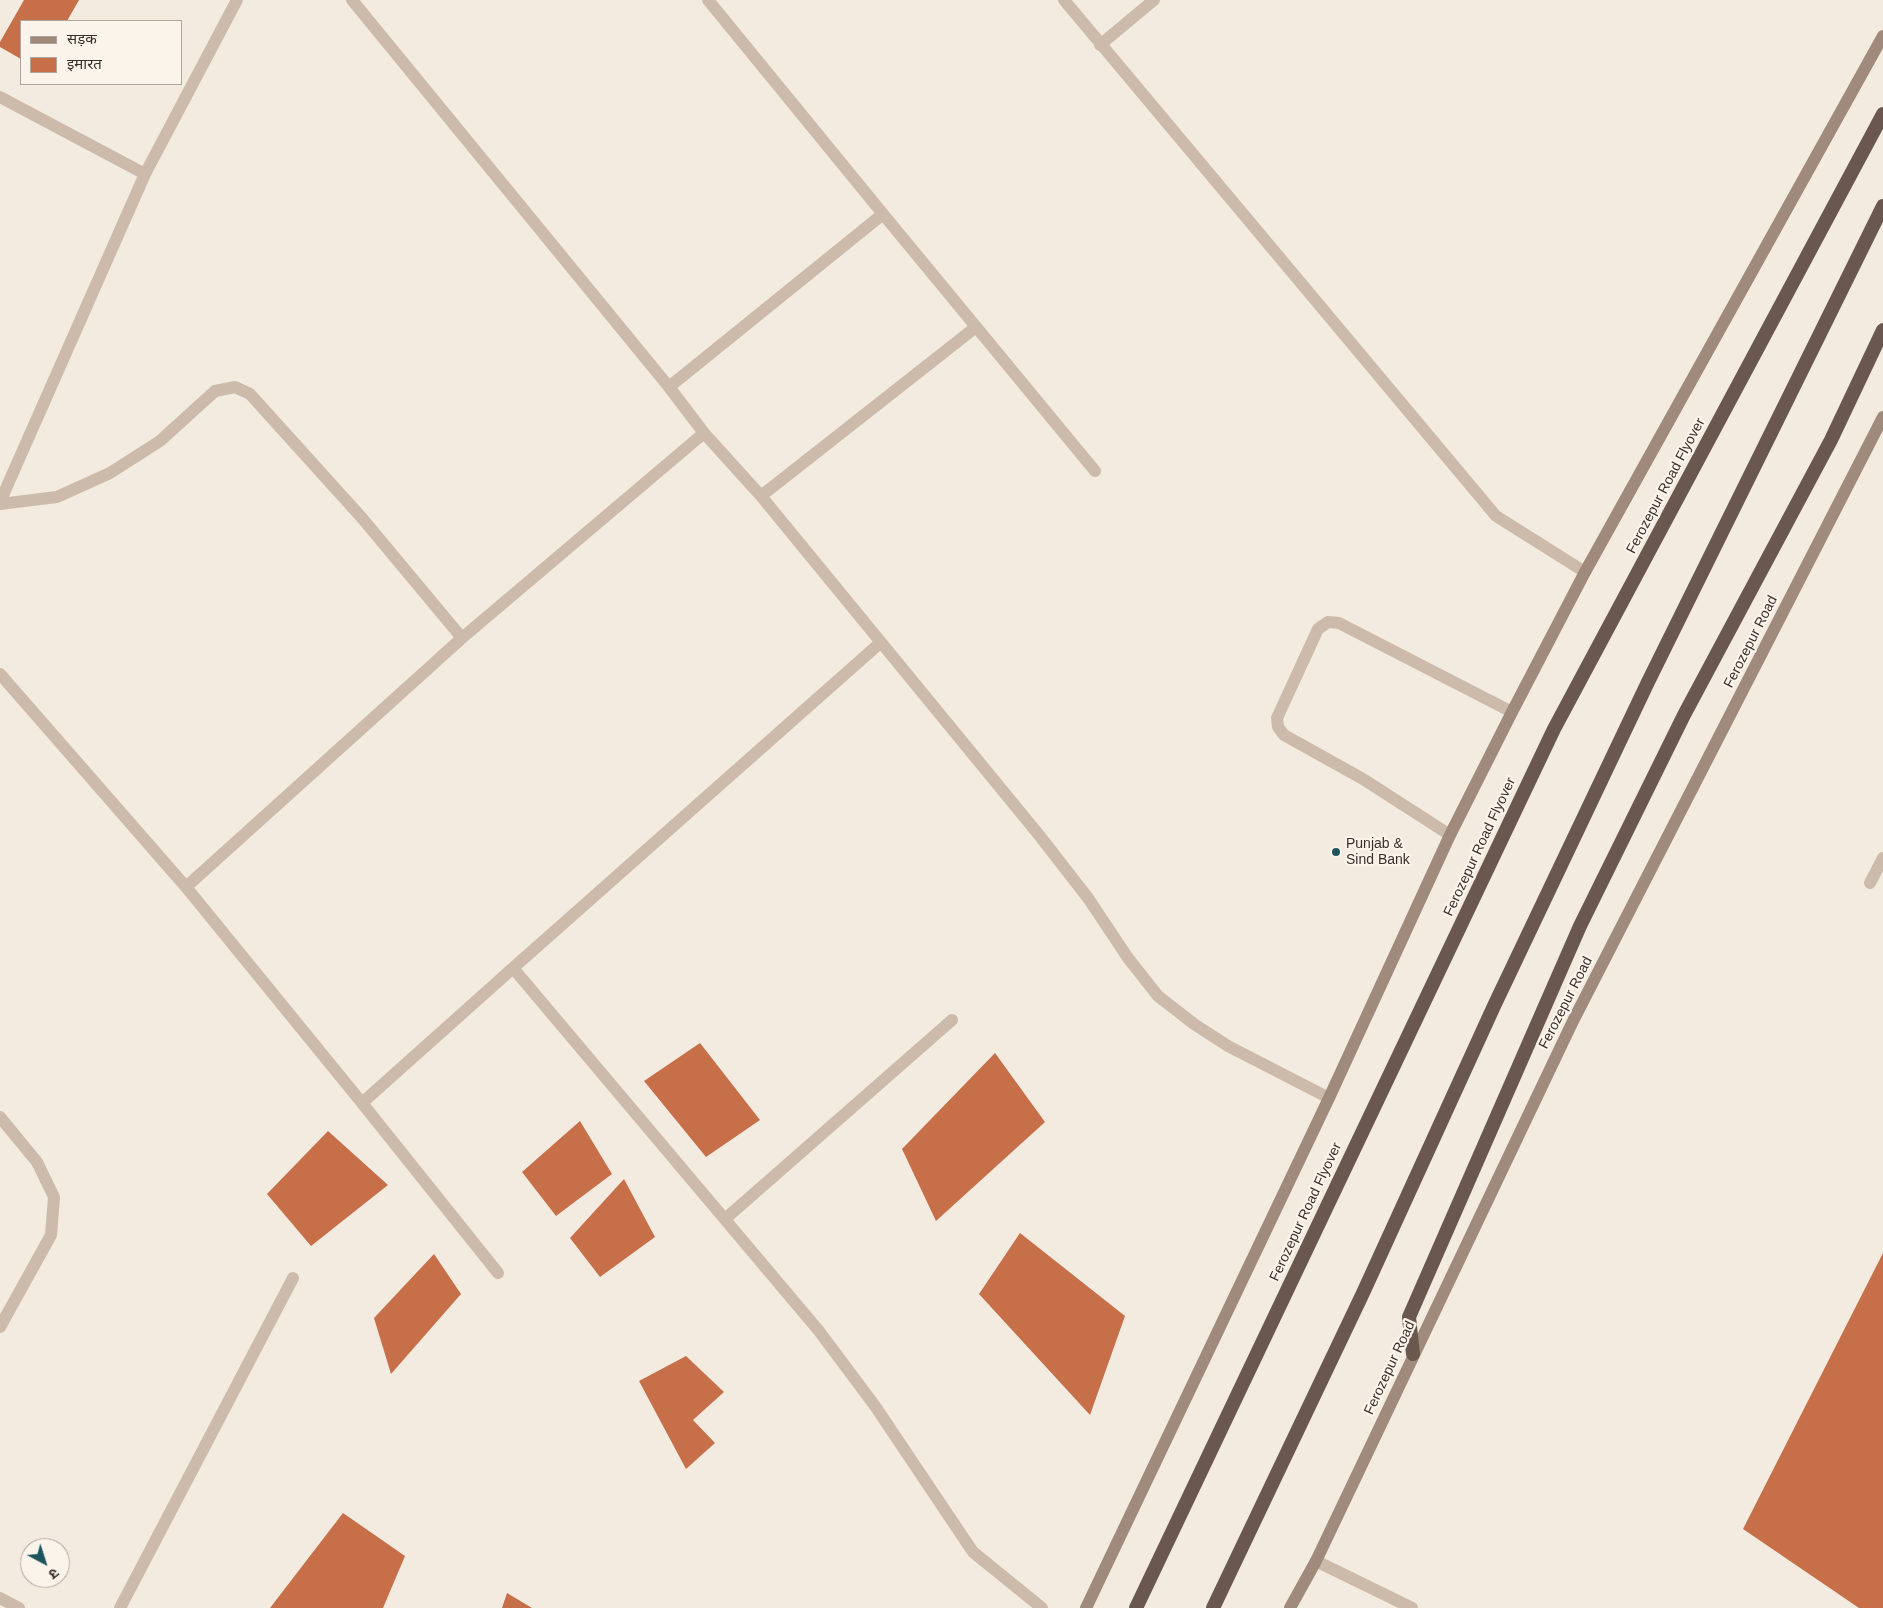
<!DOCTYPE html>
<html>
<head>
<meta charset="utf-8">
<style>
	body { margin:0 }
	#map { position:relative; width:1883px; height:1608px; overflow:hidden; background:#f3ebdf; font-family:Arial,"Noto Sans Devanagari",sans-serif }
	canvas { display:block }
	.legend { position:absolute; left:20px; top:20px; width:162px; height:65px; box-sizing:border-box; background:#faf4eb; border:1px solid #ada59e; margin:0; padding:6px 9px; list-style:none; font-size:15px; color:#392f2a }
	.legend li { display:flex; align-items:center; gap:10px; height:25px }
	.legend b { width:25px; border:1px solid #ada59e }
	.north { position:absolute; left:20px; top:1538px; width:50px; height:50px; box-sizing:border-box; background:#faf4eb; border:1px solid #ada59e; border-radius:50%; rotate:140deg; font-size:14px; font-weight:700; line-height:20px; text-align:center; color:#392f2a }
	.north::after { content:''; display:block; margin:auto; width:18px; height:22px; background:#1e545b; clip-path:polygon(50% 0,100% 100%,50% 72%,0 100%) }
</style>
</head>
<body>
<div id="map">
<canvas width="1883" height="1608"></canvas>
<ul class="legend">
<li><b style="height:6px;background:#9f8a7b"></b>सड़क</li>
<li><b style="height:14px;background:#c76f49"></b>इमारत</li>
</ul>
<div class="north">उ</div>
</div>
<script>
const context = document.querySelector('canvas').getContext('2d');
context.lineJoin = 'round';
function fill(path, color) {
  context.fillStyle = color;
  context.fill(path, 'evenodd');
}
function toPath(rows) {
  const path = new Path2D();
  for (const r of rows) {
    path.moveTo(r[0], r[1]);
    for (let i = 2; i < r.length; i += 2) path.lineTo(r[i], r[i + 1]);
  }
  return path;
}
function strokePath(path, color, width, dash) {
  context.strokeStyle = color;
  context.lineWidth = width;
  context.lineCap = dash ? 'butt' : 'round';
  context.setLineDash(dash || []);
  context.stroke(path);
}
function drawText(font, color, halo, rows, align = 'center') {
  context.font = font + ' Arial,sans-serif';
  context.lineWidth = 4.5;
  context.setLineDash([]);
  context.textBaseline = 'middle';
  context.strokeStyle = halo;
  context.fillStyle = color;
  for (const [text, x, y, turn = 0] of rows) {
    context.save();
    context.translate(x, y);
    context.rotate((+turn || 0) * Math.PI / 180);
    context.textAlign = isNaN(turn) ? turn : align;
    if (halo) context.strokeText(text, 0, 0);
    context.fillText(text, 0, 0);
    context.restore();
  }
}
fill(toPath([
	[24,0,79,0,67,21,21,21,21,59,0,47,0,42],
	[700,1043,760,1120,706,1157,644,1081],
	[995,1053,1045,1122,936,1221,902,1149],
	[580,1121,612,1174,556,1216,522,1172],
	[328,1131,388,1185,311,1246,267,1194],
	[624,1179,655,1237,600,1277,570,1238],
	[1020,1233,1125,1316,1090,1415,979,1294],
	[1883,1253,1883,1608,1859,1608,1743,1529],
	[434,1254,461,1294,391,1374,374,1318],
	[686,1356,724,1392,693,1420,715,1443,686,1469,639,1381],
	[343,1513,405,1556,383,1608,270,1608],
	[507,1593,532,1608,502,1608]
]), '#c76f49');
strokePath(toPath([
	[1450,835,1363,779,1284,735,1278,727,1277,718,1318,629,1328,622,1339,623,1512,712],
	[1870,883,1883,858],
	[1316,1561,1412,1608]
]), '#cba', 12);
strokePath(toPath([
	[352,0,669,387,704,433,761,496,1039,835,1088,898,1128,958,1158,996,1194,1024,1228,1046,1329,1098],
	[708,0,883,214,1095,471],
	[1064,0,1496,516,1585,572],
	[1100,45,1154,0],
	[0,97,145,174,0,502],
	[145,174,237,0],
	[669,387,883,214],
	[761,496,976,327],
	[0,504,57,497,110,473,160,441,215,391,235,387,250,394,362,518,462,638],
	[880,643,513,968,819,1331,875,1406,973,1552,1042,1608],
	[0,674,186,887,362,1103,498,1273],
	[186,887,462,638,704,433],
	[362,1103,513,968],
	[0,1117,37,1162,54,1197,51,1235,0,1327],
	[725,1219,952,1020],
	[0,1598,19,1608],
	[120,1608,293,1278]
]), '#cba', 12);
strokePath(toPath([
	[1086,1608,1329,1098,1450,835,1512,712,1585,572,1883,36],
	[1290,1608,1316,1561,1573,1021,1883,417]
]), '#9f8a7b', 12);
strokePath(toPath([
	[1413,1354,1409,1317,1580,926,1684,715,1831,440,1883,330],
	[1136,1608,1554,729,1883,114],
	[1213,1608,1363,1293,1494,1006,1648,682,1883,206]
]), '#6a584e', 14);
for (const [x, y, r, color] of [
	[1336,852,5,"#1e545b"]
]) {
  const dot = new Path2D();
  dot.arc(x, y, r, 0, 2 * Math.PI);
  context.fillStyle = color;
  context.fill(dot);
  strokePath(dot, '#faf4eb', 2);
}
drawText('14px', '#392f2a', '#faf4eb', [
	["Ferozepur Road Flyover",1666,486,-62],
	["Ferozepur Road",1751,642,-63],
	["Ferozepur Road Flyover",1480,847,-65],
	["Ferozepur Road",1566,1003,-63],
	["Ferozepur Road Flyover",1306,1212,-65],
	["Ferozepur Road",1390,1368,-65]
]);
drawText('14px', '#392f2a', '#faf4eb', [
	["Punjab &",1346,844],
	["Sind Bank",1346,860]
], 'left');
</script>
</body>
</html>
